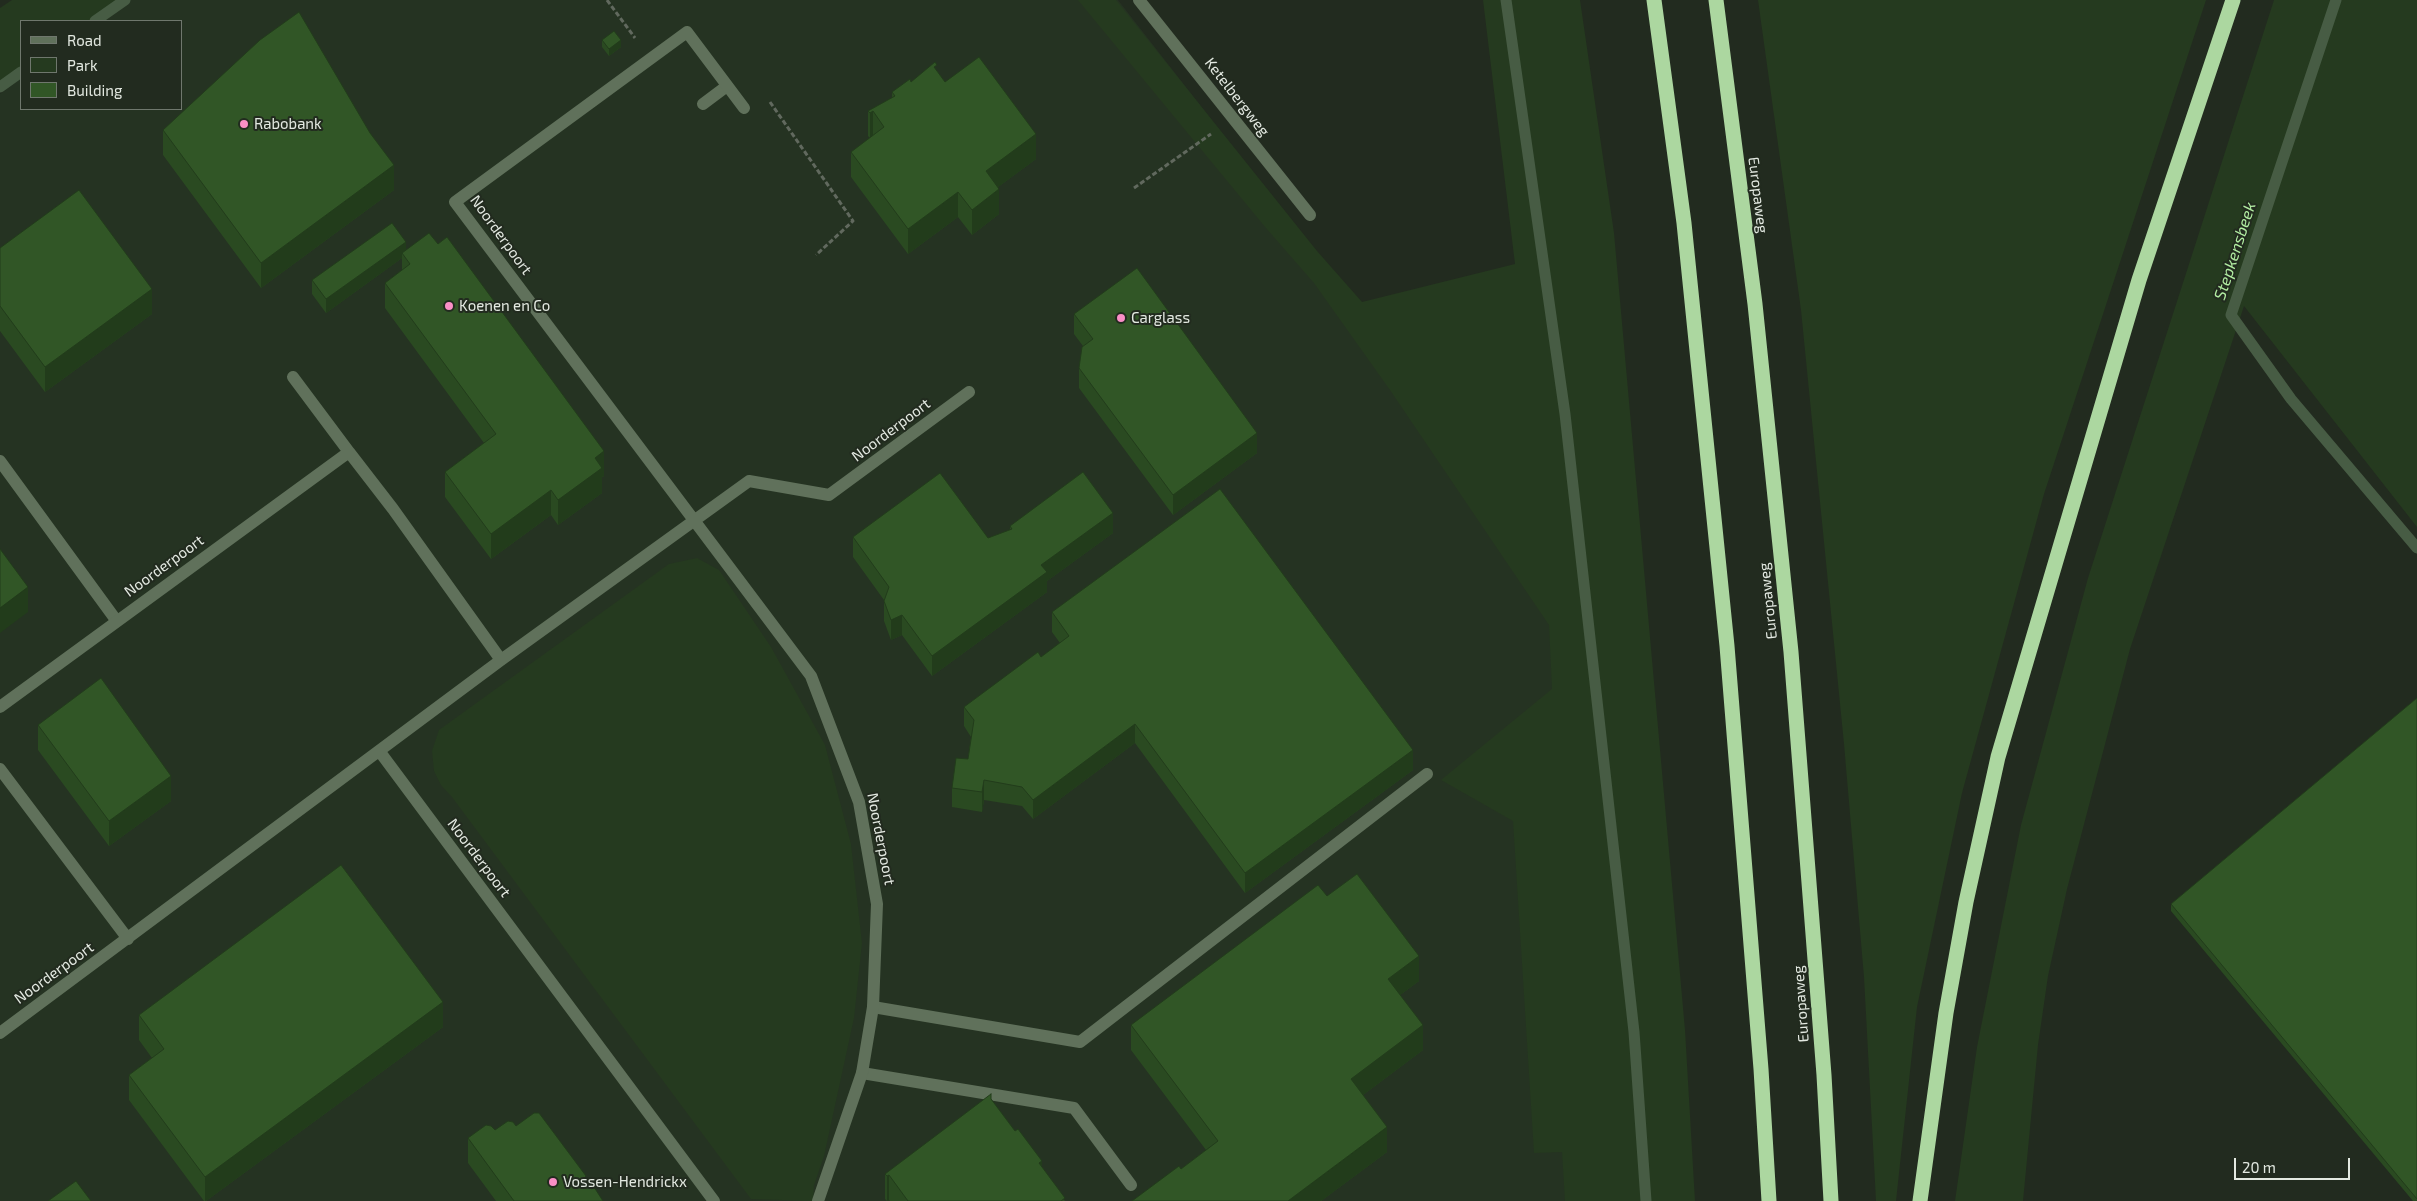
<!DOCTYPE html>
<html>
<head>
<meta charset="utf-8">
<style>
	body { margin:0 }
	#map { position:relative; width:2417px; height:1201px; overflow:hidden; background:#222b1f; font-family:"Exo 2",sans-serif }
	canvas { display:block }
	.legend { position:absolute; left:20px; top:20px; width:162px; height:90px; box-sizing:border-box; background:#222b1f; border:1px solid #6f776d; margin:0; padding:6px 9px; list-style:none; font-size:15px; color:#e3e9e1 }
	.legend li { display:flex; align-items:center; gap:10px; height:25px }
	.legend b { width:25px; border:1px solid #6f776d }
	.scale { position:absolute; left:2234px; top:1158px; width:116px; height:22px; box-sizing:border-box; border:2px solid #e3e9e1; border-top:0; padding-left:6px; font-size:15px; line-height:18px; white-space:nowrap; color:#e3e9e1; -webkit-text-stroke:4px #222b1f; paint-order:stroke }
</style>
</head>
<body>
<div id="map">
<canvas width="2417" height="1201"></canvas>
<ul class="legend">
<li><b style="height:6px;background:#60715b"></b>Road</li>
<li><b style="height:14px;background:#253a1f"></b>Park</li>
<li><b style="height:14px;background:#315626"></b>Building</li>
</ul>
<div class="scale">20 m</div>
</div>
<script>
const context = document.querySelector('canvas').getContext('2d');
context.lineJoin = 'round';
function fill(path, color) {
  context.fillStyle = color;
  context.fill(path, 'evenodd');
}
function toPath(rows) {
  const path = new Path2D();
  for (const r of rows) {
    path.moveTo(r[0], r[1]);
    for (let i = 2; i < r.length; i += 2) path.lineTo(r[i], r[i + 1]);
  }
  return path;
}
function strokePath(path, color, width, dash) {
  context.strokeStyle = color;
  context.lineWidth = width;
  context.lineCap = dash ? 'butt' : 'round';
  context.setLineDash(dash || []);
  context.stroke(path);
}
function drawText(font, color, halo, rows, align = 'center') {
  context.font = font + ' "Exo 2",sans-serif';
  context.lineWidth = 4;
  context.setLineDash([]);
  context.textBaseline = 'middle';
  context.strokeStyle = halo;
  context.fillStyle = color;
  for (const [text, x, y, turn = 0] of rows) {
    context.save();
    context.translate(x, y);
    context.rotate((+turn || 0) * Math.PI / 180);
    context.textAlign = isNaN(turn) ? turn : align;
    if (halo) context.strokeText(text, 0, 0);
    context.fillText(text, 0, 0);
    context.restore();
  }
}
fill(toPath([
	[125,0,1118,0,1567,575,1615,1201,0,1201,0,94,21,78,21,109,181,109,181,21,97,21]
]), '#253322');
fill(toPath([
	[12,0,120,0,88,21,21,21,21,67,0,82,0,8],
	[1078,0,1116,0,1317,251,1362,302,1515,264,1483,0,1580,0,1614,233,1685,1030,1695,1201,1565,1201,1562,1152,1534,1153,1513,821,1441,780,1552,689,1549,625,1390,390,1314,283,1266,228],
	[1758,0,2206,0,2044,494,1962,793,1917,1007,1896,1201,1876,1201,1864,977,1844,744,1801,310],
	[2274,0,2417,0,2417,527,2244,306,2130,649,2067,889,2048,976,2038,1045,2023,1201,1955,1201,1977,1047,2021,825,2088,578],
	[697,558,719,570,771,647,825,745,851,844,862,943,854,1018,824,1156,814,1185,813,1201,751,1199,452,797,441,785,434,771,432,751,439,730,669,564]
]), '#253a1f');
strokePath(toPath([
	[1506,0,1565,414,1634,1032,1646,1201],
	[2336,0,2231,315,2291,399,2417,548],
	[95,21,125,0],
	[0,87,21,72]
]), '#475c44', 11);
strokePath(toPath([
	[607,0,635,38],
	[770,102,853,221,816,255],
	[1134,188,1211,134]
]), '#61695e', 3, [5, 2.5]);
strokePath(toPath([
	[1139,0,1310,215],
	[703,104,727,86],
	[0,461,116,620],
	[873,1007,1080,1042,1427,774],
	[862,1073,1074,1108,1131,1185]
]), '#60715b', 12);
strokePath(toPath([
	[744,108,687,32,455,202,811,676,859,802,877,904,873,1007,862,1073,818,1201],
	[293,377,349,452],
	[0,707,349,452,393,509,501,660],
	[380,752,714,1201],
	[0,769,128,939],
	[0,1033,501,660,749,481,829,495,969,392]
]), '#60715b', 12);
strokePath(toPath([
	[1654,0,1684,223,1727,646,1761,1069,1769,1201],
	[1716,0,1755,304,1791,652,1824,1075,1831,1201],
	[1920,1201,1946,1013,1966,902,1998,757,2139,280,2233,0]
]), '#acd7a0', 15);
fill(toPath([
	[602,40,621,47,609,56,602,47],
	[937,71,945,82,1036,159,998,187,999,214,972,235,958,217,908,254,851,177,851,152,870,138,868,136,868,111,892,98,892,92],
	[163,130,394,190,261,288,163,155],
	[0,248,152,314,45,392,0,331],
	[406,250,604,476,602,477,602,493,558,525,551,515,491,559,445,497,445,472,484,443,385,308,385,283,402,270,402,258,326,313,312,294,312,280],
	[1074,314,1257,453,1173,515,1079,388,1079,368,1083,346,1074,334],
	[1010,526,1113,533,1047,581,1047,592,932,676,902,635,891,640,884,621,884,600,853,557,853,537,988,538,1010,530],
	[1052,612,1413,770,1245,893,1135,743,1033,819,1022,806,984,800,982,812,952,807,952,788,968,759,971,737,964,726,964,707,1041,657,1060,643,1052,632],
	[2417,698,2417,1201,2413,1201,2171,911,2171,904],
	[38,725,171,801,109,846,38,750],
	[1327,896,1419,981,1400,995,1423,1050,1363,1095,1387,1152,1321,1201,1132,1201,1181,1169,1206,1150,1131,1050,1131,1025],
	[139,1015,443,1027,206,1201,204,1201,129,1100,129,1075,152,1058,139,1040],
	[991,1099,1042,1167,1065,1201,890,1201,889,1200,887,1201,885,1199,885,1174],
	[516,1126,586,1182,591,1189,603,1201,496,1201,468,1163,468,1138]
]), '#2a4a21');
fill(toPath([
	[621,40,621,47,609,56,609,49],
	[873,111,873,136,870,138,870,113],
	[1036,134,1036,159,986,196,986,171],
	[394,165,394,190,261,288,261,263],
	[999,189,999,214,972,235,972,210],
	[958,192,958,217,908,254,908,229],
	[406,242,406,255,402,253,402,258,326,313,326,299],
	[152,289,152,314,45,392,45,367],
	[1257,433,1257,453,1173,515,1173,495],
	[604,451,604,476,602,477,602,493,558,525,558,500,595,458],
	[551,490,551,515,491,559,491,534],
	[1113,513,1113,533,1047,581,1047,592,932,676,932,656,1041,565],
	[28,587,28,612,0,633,0,608],
	[902,615,902,635,891,640,891,620],
	[1135,724,1135,743,1033,819,1033,800],
	[1413,750,1413,770,1245,893,1245,873],
	[171,776,171,801,109,846,109,821],
	[984,780,984,800,982,812,982,792],
	[1419,956,1419,981,1388,1004,1388,979],
	[443,1002,443,1027,206,1201,205,1201,205,1177],
	[1423,1025,1423,1050,1351,1104,1351,1079],
	[1387,1127,1387,1152,1321,1201,1288,1201],
	[1042,1161,1042,1186,1039,1163],
	[889,1175,889,1200,887,1201,887,1176]
]), '#223c1b');
const building = toPath([
	[299,12,370,133,394,165,261,263,163,130,260,40,299,12],
	[614,31,621,40,609,49,602,40,614,31],
	[979,57,1036,134,986,171,999,189,972,210,958,192,908,229,851,152,884,127,873,111,870,113,868,111,895,96,892,92,910,79,911,82,935,62,937,65,934,67,945,82,979,57],
	[79,190,152,289,45,367,0,306,0,248,79,190],
	[392,223,406,242,326,299,312,280,392,223],
	[429,233,438,244,447,237,604,451,595,458,602,468,558,500,551,490,491,534,445,472,496,434,385,283,410,264,402,253,429,233],
	[1137,268,1257,433,1173,495,1079,368,1082,347,1093,339,1074,314,1137,268],
	[1083,472,1113,513,1041,565,1047,572,932,656,902,615,891,620,884,601,889,587,853,537,940,473,988,538,1012,529,1010,526,1083,472],
	[1220,489,1413,750,1245,873,1135,724,1033,800,1022,787,984,780,982,792,952,788,956,758,968,759,974,720,964,707,1038,652,1041,657,1069,636,1052,612,1220,489],
	[0,549,28,587,0,608,0,549],
	[101,678,171,776,109,821,38,725,101,678],
	[2417,698,2417,1199,2171,904,2417,698],
	[341,865,443,1002,205,1177,129,1075,164,1049,139,1015,341,865],
	[1357,874,1419,956,1388,979,1423,1025,1351,1079,1387,1127,1288,1201,1132,1201,1179,1166,1181,1169,1218,1141,1131,1025,1318,885,1327,896,1357,874],
	[991,1094,991,1099,1015,1131,1018,1129,1042,1161,1039,1163,1065,1198,1061,1201,908,1201,889,1175,887,1176,885,1174,991,1094],
	[534,1113,539,1113,586,1176,584,1178,591,1189,594,1187,603,1201,514,1201,468,1138,486,1125,491,1126,495,1130,508,1121,513,1122,516,1126,534,1113],
	[76,1181,91,1201,48,1201,76,1181]
]);
fill(building, '#315626');
strokePath(building, '#223c1b', 1);
for (const [x, y, r, color] of [
	[244,124,5,"#fa8fc6"],
	[449,306,5,"#fa8fc6"],
	[1121,318,5,"#fa8fc6"],
	[553,1182,5,"#fa8fc6"]
]) {
  const dot = new Path2D();
  dot.arc(x, y, r, 0, 2 * Math.PI);
  context.fillStyle = color;
  context.fill(dot);
  strokePath(dot, '#222b1f', 2);
}
drawText('15px', '#e3e9e1', '#222b1f', [
	["Ketelbergweg",1237,97,52],
	["Europaweg",1758,195,83],
	["Noorderpoort",501,235,54],
	["Noorderpoort",891,430,-37],
	["Noorderpoort",164,566,-36],
	["Europaweg",1768,601,-96],
	["Noorderpoort",881,839,79],
	["Noorderpoort",479,858,53],
	["Noorderpoort",54,973,-36],
	["Europaweg",1801,1004,-94]
]);
drawText('15px', '#e3e9e1', '#222b1f', [
	["Rabobank",254,124],
	["Koenen en Co",459,306],
	["Carglass",1131,318],
	["Vossen-Hendrickx",563,1182]
], 'left');
drawText('italic 16px', '#b2eda2', '#222b1f', [
	["Stepkensbeek",2235,251,-72]
]);
</script>
</body>
</html>
